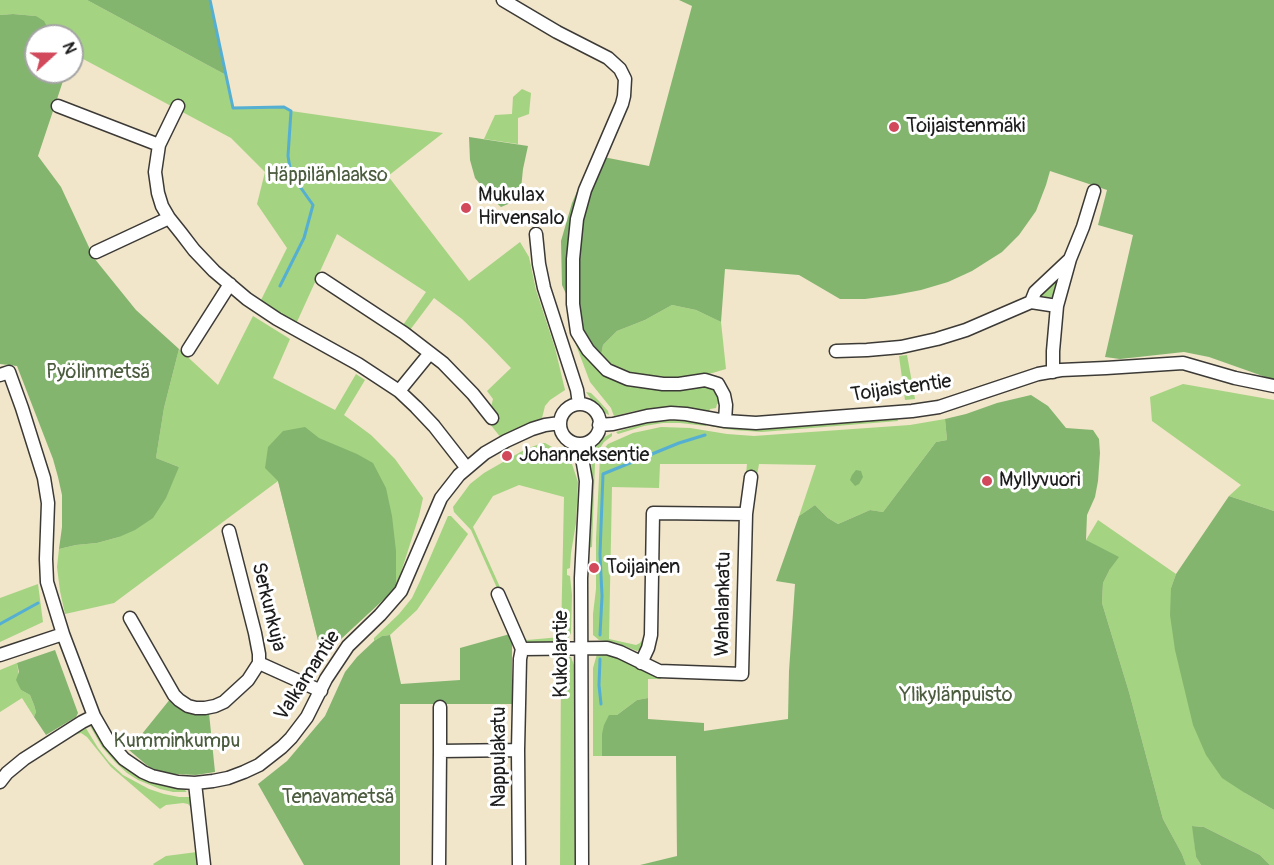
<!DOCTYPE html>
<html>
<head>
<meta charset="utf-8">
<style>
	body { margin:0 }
	#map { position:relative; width:1274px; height:865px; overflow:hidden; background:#f1e5ca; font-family:Pangolin,sans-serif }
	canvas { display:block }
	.north { position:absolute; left:24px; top:24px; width:60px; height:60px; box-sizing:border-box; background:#fff; border:2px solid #a4a4a4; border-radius:50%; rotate:69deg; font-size:16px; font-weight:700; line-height:24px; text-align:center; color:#1c1c1c }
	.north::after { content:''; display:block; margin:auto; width:21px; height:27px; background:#d1495b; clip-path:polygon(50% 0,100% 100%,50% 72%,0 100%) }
</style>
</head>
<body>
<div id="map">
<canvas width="1274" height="865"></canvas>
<div class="north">N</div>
</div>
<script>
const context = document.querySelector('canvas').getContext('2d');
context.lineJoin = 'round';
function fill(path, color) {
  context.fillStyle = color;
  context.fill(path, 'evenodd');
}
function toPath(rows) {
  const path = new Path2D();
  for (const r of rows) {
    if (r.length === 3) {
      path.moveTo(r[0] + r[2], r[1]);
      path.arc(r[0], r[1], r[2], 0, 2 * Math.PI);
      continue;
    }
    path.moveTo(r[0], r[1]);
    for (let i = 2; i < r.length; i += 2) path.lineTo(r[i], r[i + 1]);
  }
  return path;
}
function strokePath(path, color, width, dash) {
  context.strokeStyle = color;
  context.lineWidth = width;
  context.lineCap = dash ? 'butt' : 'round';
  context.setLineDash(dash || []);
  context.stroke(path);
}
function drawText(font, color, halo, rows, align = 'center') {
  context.font = font + ' Pangolin,sans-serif';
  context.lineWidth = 6;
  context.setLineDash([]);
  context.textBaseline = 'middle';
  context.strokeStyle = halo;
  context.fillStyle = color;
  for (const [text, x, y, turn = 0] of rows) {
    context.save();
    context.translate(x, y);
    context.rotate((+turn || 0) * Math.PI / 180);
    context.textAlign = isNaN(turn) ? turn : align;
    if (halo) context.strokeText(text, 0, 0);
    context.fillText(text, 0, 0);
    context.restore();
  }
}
fill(toPath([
	[0,0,87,0,226,75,234,108,284,107,291,111,443,133,388,176,469,281,520,242,529,257,536,290,555,348,565,390,550,400,545,406,542,418,531,422,501,438,490,424,499,418,491,407,493,399,487,391,511,368,487,343,462,319,434,298,410,330,403,325,426,292,337,234,296,324,260,302,287,248,257,204,265,172,231,138,72,53,72,36,52,36,36,16,13,14,0,15],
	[522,89,531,93,529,114,518,118,518,144,484,139,495,115,512,114,513,97],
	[1059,277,1055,295,1050,298,1042,296,1041,294],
	[672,305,696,310,721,322,726,369,692,379,664,380,633,375,600,361,603,345,617,331,645,320],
	[253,316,290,339,273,378,335,410,356,374,365,380,344,415,371,435,395,459,423,498,419,516,396,588,329,650,319,644,278,481,114,603,65,614,60,591,57,567,59,549,76,545,97,543,119,537,179,467,156,458,164,408,179,349,218,385],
	[578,336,605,372,702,384,716,389,722,404,717,404,716,408,710,409,708,413,674,408,661,407,635,411,614,416,611,408,590,382,573,337],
	[907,355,915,399,905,400,899,356],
	[1183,384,1274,400,1274,511,1229,496,1241,485,1152,421,1150,397],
	[586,392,591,393,599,401,608,411,609,415,599,410],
	[895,417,897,418,898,421,762,432,733,430,710,426,711,423],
	[665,419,688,419,707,422,706,426,680,423,663,423,644,426,618,434,616,432,646,423],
	[945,419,947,440,936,442,883,512,870,510,838,524,828,518,815,505,799,516,816,465,759,464,757,475,746,474,747,464,660,464,659,488,612,487,609,639,636,645,640,643,643,638,641,649,637,651,617,643,599,640,593,635,593,614,596,589,596,539,600,457,602,451,608,444,633,433,661,427,690,428,727,434,754,436,910,425],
	[612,433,612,436,604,442,596,454,591,455,592,449,597,441],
	[542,443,545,443,552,447,564,459,571,461,578,482,576,523,571,553,570,568,567,569,567,575,570,576,572,595,571,633,568,639,561,642,528,642,524,639,523,637,527,640,561,637,564,497,519,485,493,496,473,527,512,614,497,588,471,530,454,512,453,507,470,484,484,473,524,450],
	[591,459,594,460,595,463,592,547,588,548,592,476],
	[448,516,451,516,468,534,417,610,390,635,382,636,374,641,374,638,399,614,412,598,420,581],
	[1098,520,1176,574,1171,588,1245,793,1274,810,1274,865,1270,865,1260,855,1204,827,1193,826,1196,857,1201,865,1186,865,1182,854,1163,819,1129,692,1102,603,1103,583,1110,569,1086,540],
	[38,584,43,622,0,642,0,598],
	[599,653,611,653,627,663,629,662,662,676,661,679,648,679,648,698,637,700,617,715,602,734,602,756,593,756,593,668,597,654],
	[561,655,571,657,574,665,577,865,560,865],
	[17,663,21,690,30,695,34,705,36,712,34,717,22,698,0,712,0,670],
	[84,725,98,748,109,762,123,775,149,789,164,794,179,797,192,797,192,809,188,804,183,803,166,805,160,809,111,767,87,737,81,733,74,735,53,748,51,745],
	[90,726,93,726,144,778,163,786,184,789,187,792,173,792,160,789,138,780,127,773,115,762,102,747],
	[197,852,199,865,154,865,153,864,166,856]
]), '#a4d381');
fill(toPath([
	[87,0,210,0,226,75],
	[679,0,1274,0,1274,380,1209,357,1184,352,1120,359,1105,357,1133,235,1098,225,1107,190,1050,171,1046,185,1036,211,1019,235,1002,252,972,271,948,282,921,290,895,295,865,299,840,299,799,275,725,269,721,322,696,310,672,305,645,320,617,331,603,345,600,361,585,336,562,285,561,241,572,203,593,155,649,166,692,6],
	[13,14,36,16,44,21,52,36,36,36,36,72,66,72,38,156,61,187,94,258,136,310,179,349,164,408,156,458,179,467,166,498,153,518,135,530,119,537,97,543,76,545,59,549,62,527,62,495,58,477,53,459,17,366,0,364,0,15],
	[469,137,528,146,523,169,520,199,501,207,492,199,475,178,470,160],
	[1031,395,1048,406,1066,428,1093,430,1099,439,1100,453,1098,481,1095,497,1087,515,1086,540,1119,557,1110,569,1103,583,1102,603,1129,692,1163,819,1182,854,1186,865,640,865,677,856,676,756,602,756,602,734,604,725,609,715,617,715,637,700,648,698,648,719,704,723,704,731,788,719,789,671,795,584,776,581,799,516,815,505,828,518,838,524,870,510,883,512,936,442,947,440,945,419,966,414,997,403],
	[305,427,319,438,357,454,373,463,386,488,392,516,396,551,396,588,329,650,319,644,278,481,265,468,268,447,283,431],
	[856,470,861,471,863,477,859,484,855,486,850,480,852,475],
	[1229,496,1274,511,1274,810,1245,793,1222,778,1206,755,1193,725,1175,650,1170,615,1171,588,1176,574],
	[510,634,512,638,512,704,400,704,400,865,304,865,258,784,287,761,325,716,345,672,357,657,374,641,382,636,390,635,401,684,460,680,460,648],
	[55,650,78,713,76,717,46,735,34,717,36,712,34,705,30,695,21,690,16,680,19,672,17,663],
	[171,698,209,713,215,772,196,775,175,774,162,772,149,767,129,750],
	[1192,826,1204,827,1260,855,1270,865,1201,865,1196,857]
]), '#83b56f');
strokePath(toPath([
	[210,0,233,108,284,107,291,111,288,156,291,174,313,205,304,238,280,286],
	[0,624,38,603],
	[600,635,602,596,600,554,603,474,679,443,705,435],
	[600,659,599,685,601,704]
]), '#55afd2', 3);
const minor = toPath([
	[503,0,557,32,608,58,620,69,625,79,624,96,622,104,585,190,577,219,573,259,573,304,577,332,588,350,607,370,628,379,663,384,679,384,705,380,718,384,724,395,726,405,725,421],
	[58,106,159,145],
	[178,106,159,145,155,172,158,193,162,206,169,218,181,233,194,250,214,271,247,299,277,319,358,364,399,391,416,407,434,426,466,467],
	[536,234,539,264,544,288,577,390,579,404],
	[96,252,169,218],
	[322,279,404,333,443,363,473,394,492,418],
	[1031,302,1035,292,1069,260],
	[188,350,230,284],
	[836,351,867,350,901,347,937,339,966,330,1031,302,1057,306],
	[1053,372,1053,351,1057,306,1070,259,1083,227,1094,191],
	[0,375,9,372,22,408,44,478,48,503,46,559,47,582,63,634,94,716,109,742,124,759,143,772,152,776,178,782,195,783,213,781,228,778,244,772,259,765,282,747,291,738,307,717,326,679,348,646,380,615,401,591,441,498,459,475,485,453,506,441,532,429,545,425,560,423],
	[399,391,430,353],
	[580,424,20],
	[599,425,613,424,647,416,671,413,686,414,725,421,756,423,912,411,939,407,1038,374,1061,370,1106,368,1183,363,1235,378,1274,386],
	[578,444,582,458,586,481,581,578,582,865],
	[229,531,255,633,259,654,259,663,321,691],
	[498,594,522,649],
	[130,618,174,695,179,700,188,706,196,708,205,708,215,706,224,702,248,680,259,663],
	[0,655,63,634],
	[641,663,648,648,651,635,653,513,746,514],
	[440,707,440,751],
	[0,782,7,773,24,759,82,722,94,716],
	[195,783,204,865],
	[439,865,440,751,518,750],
	[519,865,518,750,520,659,522,649,607,648,620,652,659,671,742,674,746,514,751,477]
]);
strokePath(minor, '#3c3a36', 15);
strokePath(minor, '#fff', 12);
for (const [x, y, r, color] of [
	[894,127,6,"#d1495b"],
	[466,208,6,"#d1495b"],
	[507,456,6,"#d1495b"],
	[987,481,6,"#d1495b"],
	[594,568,6,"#d1495b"]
]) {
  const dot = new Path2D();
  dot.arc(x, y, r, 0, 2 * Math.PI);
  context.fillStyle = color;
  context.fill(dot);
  strokePath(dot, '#fff', 2);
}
drawText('20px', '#1c1c1c', '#fff', [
	["Toijaistenmäki",906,127],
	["Mukulax",478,196],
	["Hirvensalo",478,219],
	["Johanneksentie",519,456],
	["Myllyvuori",999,481],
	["Toijainen",606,568]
], 'left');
drawText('20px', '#4c5c3f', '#fff', [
	["Häppilänlaakso",327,176],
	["Pyölinmetsä",98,373],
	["Ylikylänpuisto",956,696],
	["Kumminkumpu",177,742],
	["Tenavametsä",338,798]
]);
drawText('20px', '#1c1c1c', '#fff', [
	["Toijaistentie",901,389,-8],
	["Wahalankatu",724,604,-89],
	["Serkunkuja",268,607,76],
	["Kukolantie",562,654,-90],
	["Valkamantie",308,676,-57],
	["Nappulakatu",500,757,-90]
]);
</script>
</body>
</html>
